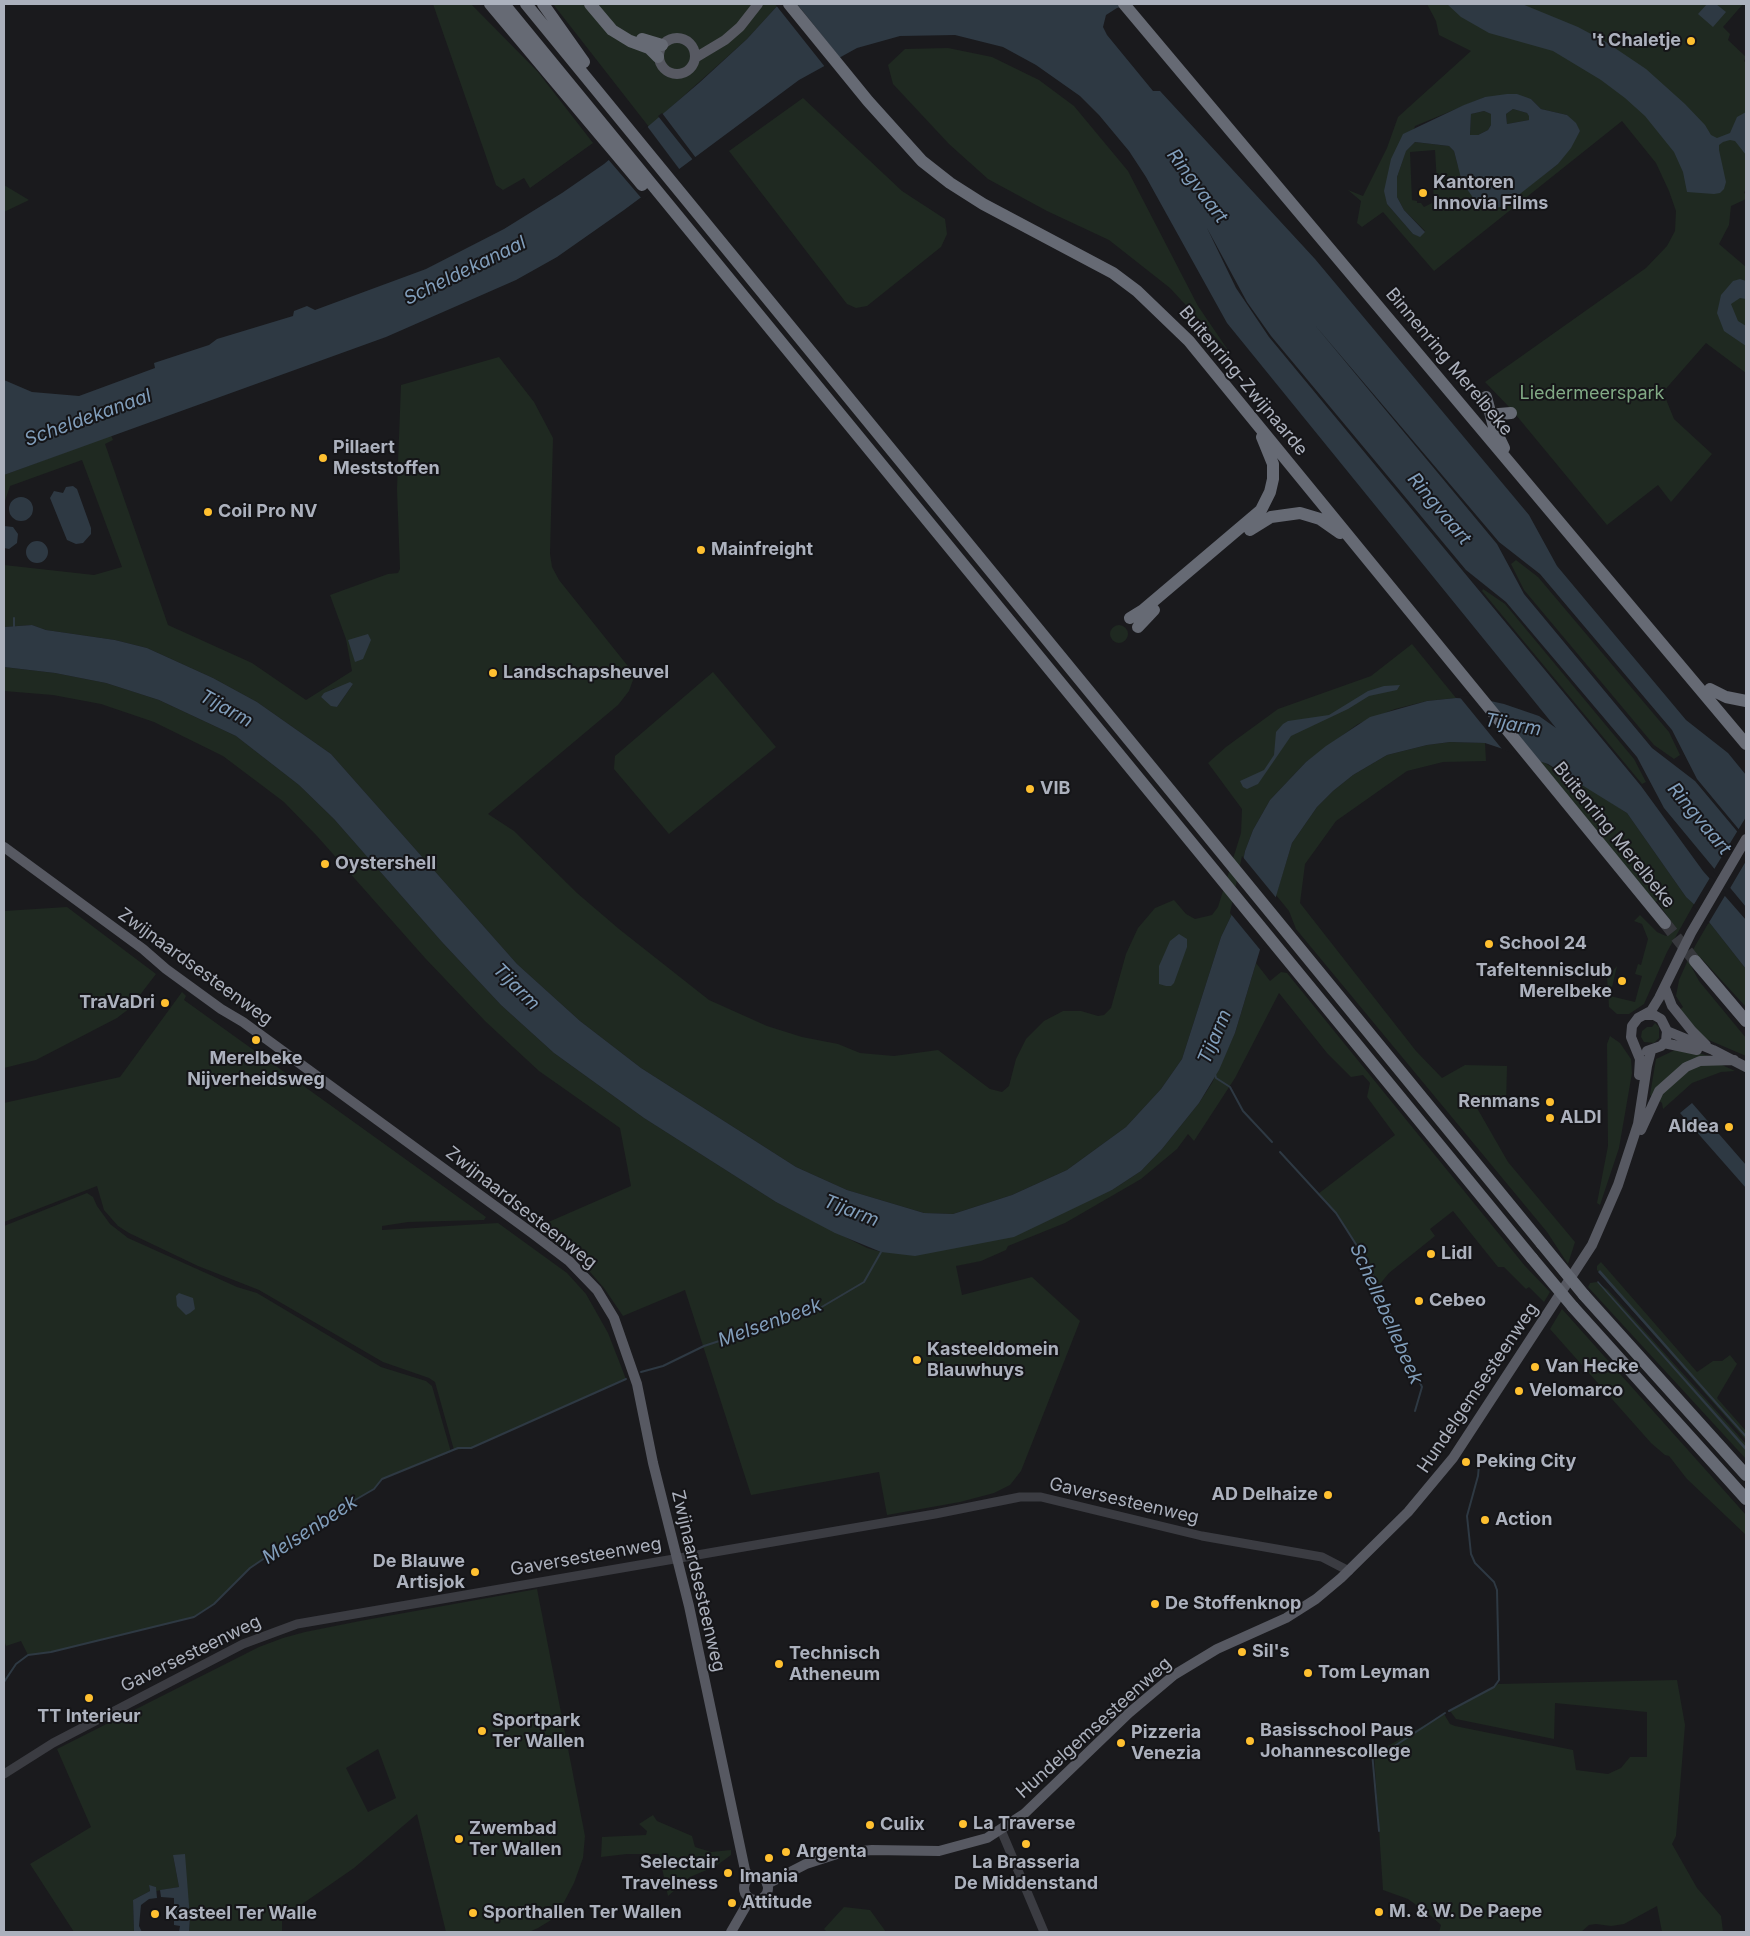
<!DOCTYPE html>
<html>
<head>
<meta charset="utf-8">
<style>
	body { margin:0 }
	#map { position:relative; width:1750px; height:1936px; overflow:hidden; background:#1a1a1d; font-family:Inter,sans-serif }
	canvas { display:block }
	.frame { position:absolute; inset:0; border:5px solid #acb1bd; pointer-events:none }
</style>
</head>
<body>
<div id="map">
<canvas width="1750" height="1936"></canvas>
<div class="frame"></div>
</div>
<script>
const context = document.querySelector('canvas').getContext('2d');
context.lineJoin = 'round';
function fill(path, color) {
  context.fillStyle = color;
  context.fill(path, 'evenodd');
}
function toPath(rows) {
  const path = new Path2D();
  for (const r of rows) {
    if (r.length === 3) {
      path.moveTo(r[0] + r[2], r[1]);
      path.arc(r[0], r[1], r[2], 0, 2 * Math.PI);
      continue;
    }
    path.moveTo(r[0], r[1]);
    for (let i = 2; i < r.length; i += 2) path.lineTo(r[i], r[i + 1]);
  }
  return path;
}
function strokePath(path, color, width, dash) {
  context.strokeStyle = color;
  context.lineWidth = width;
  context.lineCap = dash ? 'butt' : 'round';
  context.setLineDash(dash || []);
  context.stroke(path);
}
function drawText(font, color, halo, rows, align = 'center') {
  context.font = font + ' Inter,sans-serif';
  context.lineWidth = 4;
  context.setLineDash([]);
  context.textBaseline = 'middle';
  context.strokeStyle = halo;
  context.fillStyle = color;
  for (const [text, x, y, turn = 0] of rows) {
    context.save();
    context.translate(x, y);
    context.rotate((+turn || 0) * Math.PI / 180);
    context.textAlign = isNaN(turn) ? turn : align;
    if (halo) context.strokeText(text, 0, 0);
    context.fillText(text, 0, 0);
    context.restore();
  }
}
fill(toPath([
	[433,4,471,4,538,72,593,143,530,188,524,178,503,190,496,185],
	[553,4,779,4,747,39,649,127],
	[1427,4,1743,4,1723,27,1730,34,1728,40,1746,57,1744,61,1746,63,1746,188,1744,193,1746,194,1746,199,1731,206,1729,225,1719,244,1746,267,1746,373,1706,343,1663,392,1674,419,1712,454,1671,502,1658,485,1607,525,1511,409,1485,382,1646,268,1667,246,1675,231,1676,211,1669,191,1656,163,1622,121,1434,271,1383,212,1362,227,1357,223,1361,201,1348,190,1363,196,1387,148,1398,117,1471,51,1439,35,1436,21],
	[1485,97,1531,99,1541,109,1567,115,1580,131,1558,164,1501,207,1458,166,1454,151,1449,146,1415,142,1406,151,1397,177,1397,197,1404,210,1425,231,1420,236,1413,234,1387,204,1415,126],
	[1435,150,1437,183,1433,184,1434,202,1424,207,1421,203,1417,203,1417,201,1412,200,1410,152],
	[948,48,992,57,1039,80,1074,106,1128,171,1198,306,1230,353,1170,288,1109,240,1047,211,988,179,949,144,893,84,888,65,905,49],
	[803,98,902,191,945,219,947,234,941,247,867,306,856,308,847,304,729,151],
	[1513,109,1527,113,1529,115,1529,120,1507,124,1506,114],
	[1484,111,1491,114,1491,125,1488,130,1478,135,1470,135,1471,114],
	[4,185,29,200,4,212],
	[499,357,534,402,553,438,550,554,552,567,559,580,631,670,633,680,629,691,618,705,488,814,514,831,577,893,619,929,709,1000,767,1026,802,1037,838,1044,860,1053,894,1056,938,1050,990,1089,1002,1092,1009,1086,1016,1059,1026,1039,1044,1021,1063,1011,1081,1011,1098,1016,1104,1015,1111,1008,1126,954,1138,928,1155,908,1174,900,1186,914,1195,919,1212,915,1218,907,1241,833,1242,809,1208,763,1226,747,1278,709,1371,676,1412,644,1456,698,1427,701,1395,709,1358,724,1306,762,1270,800,1253,830,1245,851,1233,912,1221,937,1182,1059,1161,1089,1126,1127,1067,1170,1012,1195,953,1214,924,1213,847,1190,796,1167,641,1068,580,1021,517,964,331,754,257,702,213,678,147,648,115,640,46,630,32,625,4,627,4,565,94,575,122,567,82,460,10,486,4,504,4,475,111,435,113,440,105,444,168,625,252,663,306,700,352,671,346,639,330,595,388,574,398,573,400,569,397,489,401,385],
	[353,684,337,707,321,697,332,689],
	[1516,560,1538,577,1669,732,1680,755,1674,759,1654,745,1524,590,1511,564],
	[1483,589,1505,604,1634,759,1646,782,1642,784,1482,591],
	[1119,634,9],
	[4,667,55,673,106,683,159,700,236,736,299,785,334,819,442,942,501,1005,554,1053,644,1118,776,1202,867,1248,881,1252,1112,1190,1141,1171,1162,1149,1199,1103,1212,1083,1235,1033,1256,963,1270,981,1281,972,1287,973,1525,1266,1550,1292,1544,1302,1529,1287,1526,1289,1504,1267,1498,1267,1453,1211,1430,1229,1435,1236,1389,1273,1379,1285,1366,1260,1336,1213,1318,1194,1395,1135,1367,1097,1370,1083,1363,1075,1351,1077,1327,1053,1279,993,1235,1078,1194,1141,1188,1134,1177,1149,1141,1179,1065,1223,1008,1246,1006,1250,981,1261,956,1266,962,1295,1032,1277,1080,1321,1021,1471,1010,1485,994,1493,960,1502,887,1515,879,1472,751,1495,685,1290,623,1316,604,1288,584,1265,537,1227,631,1186,620,1128,539,1071,485,1021,425,958,317,836,284,802,223,756,154,722,101,704,53,695,4,691],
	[713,672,776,747,669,834,614,769,615,756],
	[1450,742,1485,743,1486,761,1443,762,1407,771,1336,821,1305,864,1300,903,1416,1051,1442,1078,1465,1065,1507,1066,1506,1105,1477,1108,1508,1162,1575,1242,1568,1264,1547,1232,1296,929,1289,911,1276,895,1292,843,1317,807,1333,791,1353,775,1387,755,1427,745],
	[1538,759,1600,795,1627,813,1686,897,1694,904,1667,952,1644,1004,1629,1014,1617,1014,1609,1007,1607,977,1617,966,1610,996,1635,1002,1642,976,1635,974,1638,964,1641,965,1648,939,1642,924,1634,921,1640,915,1657,932,1666,936,1673,931,1670,920,1657,901,1654,903],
	[67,907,156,974,130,1008,117,1018,36,1060,4,1068,4,911],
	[1709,922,1746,969,1746,1007,1701,958,1697,957,1690,964,1699,981,1746,1038,1746,1056,1704,1038,1679,1010,1683,1007,1676,996,1679,980,1691,953],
	[182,992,186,996,184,1000,486,1217,484,1220,408,1222,382,1226,382,1230,498,1223,567,1273,586,1294,608,1333,626,1379,471,1448,454,1450,435,1382,429,1378,383,1362,259,1290,198,1266,129,1233,118,1226,104,1210,97,1186,4,1222,4,1103,120,1077],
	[1655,1023,1659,1027,1659,1038,1654,1043,1644,1042,1641,1037,1642,1031,1647,1027,1652,1027],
	[1610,1036,1620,1043,1631,1059,1632,1073,1619,1148,1600,1205,1597,1203,1608,1146,1607,1044],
	[1675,1050,1692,1051,1712,1057,1704,1058,1653,1097,1650,1095,1656,1059],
	[1696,1065,1722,1065,1735,1071,1721,1072,1692,1083,1663,1109,1662,1103,1657,1099,1660,1094],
	[87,1193,93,1197,97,1206,110,1224,128,1238,237,1287,257,1293,381,1367,426,1381,432,1386,451,1452,382,1479,374,1489,324,1518,250,1568,214,1604,194,1617,51,1652,28,1655,21,1641,6,1646,4,1640,4,1226],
	[1601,1262,1697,1372,1713,1361,1722,1361,1730,1355,1737,1364,1717,1398,1746,1431,1746,1440,1597,1270,1597,1266],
	[1597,1282,1608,1290,1746,1444,1746,1459,1588,1287,1590,1283],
	[1562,1309,1746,1515,1746,1535,1687,1479,1669,1456,1665,1455,1651,1443,1550,1329],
	[537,1589,585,1836,583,1858,574,1883,563,1904,564,1908,556,1917,538,1928,529,1932,446,1932,417,1814,354,1868,282,1918,282,1932,189,1932,190,1918,173,1855,179,1887,156,1891,156,1887,149,1886,150,1891,133,1900,134,1932,74,1932,30,1864,91,1827,57,1749,259,1647,283,1638,305,1632,360,1621],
	[378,1749,396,1798,368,1812,346,1768],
	[1677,1680,1685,1725,1676,1836,1672,1844,1697,1888,1721,1916,1723,1932,1662,1932,1657,1906,1624,1924,1611,1926,1596,1924,1589,1925,1581,1932,1439,1932,1441,1925,1431,1916,1408,1899,1383,1890,1374,1754,1444,1714,1450,1724,1455,1726,1573,1750,1576,1770,1608,1774,1621,1768,1630,1757,1647,1757,1647,1712,1555,1703,1554,1739,1456,1719,1450,1711,1498,1684],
	[653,1815,657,1821,692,1836,695,1847,711,1852,731,1850,731,1855,716,1866,690,1877,668,1896,659,1854,627,1854,601,1857,602,1837,646,1835,647,1831,639,1824],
	[844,1907,870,1910,886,1932,827,1932,824,1929]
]), '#1f2921');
fill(toPath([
	[779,4,1135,4,1117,8,1106,15,1103,27,1107,35,1153,91,1160,91,1315,259,1529,515,1557,566,1686,720,1728,753,1746,775,1746,838,1697,779,1672,730,1540,574,1499,542,1314,324,1497,544,1524,594,1652,748,1695,781,1746,842,1746,907,1664,808,1637,757,1506,602,1466,570,1271,336,1247,302,1207,228,1236,288,1269,337,1641,786,1703,871,1746,920,1746,969,1698,908,1686,897,1627,813,1548,764,1485,743,1450,742,1427,745,1387,755,1353,775,1333,791,1317,807,1292,843,1235,1033,1219,1070,1199,1103,1162,1149,1141,1171,1112,1190,1014,1237,915,1256,881,1252,835,1233,776,1202,644,1118,554,1053,501,1005,442,942,334,819,299,785,236,736,159,700,106,683,55,673,4,667,4,627,32,625,46,630,115,640,147,648,213,678,257,702,331,754,517,964,580,1021,641,1068,796,1167,847,1190,924,1213,953,1214,1012,1195,1067,1170,1126,1127,1161,1089,1182,1059,1221,937,1233,912,1245,851,1253,830,1270,800,1306,762,1326,746,1370,717,1427,701,1456,698,1486,700,1504,704,1539,716,1556,728,1227,323,1146,177,1129,151,1099,115,1080,96,1036,65,1003,47,955,35,900,36,857,48,799,80,624,210,557,257,516,280,386,337,4,475,4,380,32,392,79,396,155,368,154,363,209,345,217,339,293,316,294,311,307,306,315,310,426,269,504,229,562,193,604,164,699,83,747,39],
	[1447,4,1522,4,1578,27,1606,42,1646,69,1685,104,1705,125,1711,135,1717,138,1730,133,1737,117,1746,112,1746,155,1735,141,1730,140,1723,142,1719,145,1719,150,1726,182,1724,189,1720,193,1714,194,1687,192,1683,172,1674,152,1645,116,1625,98,1601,80,1553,51,1489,33,1461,17],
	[1707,4,1716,4,1726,12,1713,27,1698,14],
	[1507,94,1517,94,1531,99,1541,109,1567,115,1576,123,1580,131,1571,148,1558,164,1516,197,1501,207,1488,209,1474,199,1462,182,1454,151,1449,146,1415,142,1406,151,1397,177,1397,197,1404,210,1425,232,1420,237,1413,234,1387,204,1384,191,1391,159,1403,134,1464,105,1485,97],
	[1513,109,1527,113,1529,116,1529,120,1507,124,1506,114],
	[1484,111,1491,114,1491,125,1488,130,1478,135,1470,135,1471,114],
	[1740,279,1746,281,1746,299,1740,298,1731,304,1738,321,1746,326,1746,346,1724,331,1717,313,1721,295,1733,281],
	[73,486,77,489,91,528,91,534,83,543,76,544,67,540,50,498,54,491,63,493,66,487],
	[21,509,12],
	[4,526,13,527,18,534,17,543,9,549,4,548],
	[37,552,11],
	[368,634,371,640,363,659,355,662,348,640],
	[350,682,353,684,337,707,331,706,321,697,324,693],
	[1400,685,1397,690,1369,696,1348,709,1291,736,1258,784,1247,789,1243,787,1240,781,1264,770,1274,755,1276,732,1283,724,1288,721,1329,715,1368,691,1384,686],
	[1179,934,1187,939,1187,947,1174,983,1171,986,1166,986,1159,984,1159,966,1170,941],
	[1692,1103,1746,1165,1746,1188,1680,1113],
	[1600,1270,1746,1435,1746,1438,1598,1272],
	[1598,1281,1746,1447,1746,1451,1597,1282],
	[179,1293,193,1298,195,1309,190,1313,186,1315,177,1306,176,1296],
	[185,1854,190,1918,189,1932,179,1932,180,1926,174,1925,174,1898,161,1897,160,1890,179,1887,173,1855],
	[149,1885,156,1887,157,1898,149,1899,141,1905,139,1926,142,1932,134,1932,133,1900,150,1891]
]), '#2e3943');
fill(toPath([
	[775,4,797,4,841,59,825,67],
	[662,113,696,158,693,160,658,116],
	[647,126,680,170,643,200,607,158],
	[1458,695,1486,697,1528,758,1502,749],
	[1746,817,1746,861,1729,890,1713,871],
	[1242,856,1278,900,1262,952,1230,913],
	[1711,876,1726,894,1708,924,1693,906]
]), '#1a1a1d');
strokePath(toPath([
	[14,629,14,618],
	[1215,1074,1216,1078,1230,1087,1243,1111,1272,1142],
	[1280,1152,1336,1213,1366,1260,1422,1387,1415,1411],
	[641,1372,663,1366,704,1346,820,1308,864,1282,881,1252],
	[4,1682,16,1664,28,1655,51,1652,194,1617,214,1604,250,1568,324,1518,374,1489,382,1479,458,1448,471,1448,626,1379],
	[1449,1711,1494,1687,1499,1680,1497,1590,1494,1582,1475,1563,1471,1554,1467,1516,1478,1476,1480,1454],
	[1379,1831,1372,1752,1393,1747,1445,1713]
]), '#2e3943', 2);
strokePath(toPath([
	[1665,923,1695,961]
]), '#37383d', 12, [12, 6]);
strokePath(toPath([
	[4,1774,53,1743,243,1644,297,1624,935,1514,1020,1497,1041,1497,1202,1536,1322,1557,1349,1571],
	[1001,1830,1044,1932]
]), '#3b3c42', 9);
strokePath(toPath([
	[677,56,18],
	[695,58,725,40,740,27,758,4],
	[4,847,143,949,166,969,221,1009,243,1022,532,1233,569,1261,597,1290,614,1318,637,1384,653,1463,689,1606,745,1870,749,1878],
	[1665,988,1672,1006,1692,1031,1706,1045],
	[1645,1015,1654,1015,1661,1019,1667,1031,1666,1041,1661,1046,1647,1051],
	[1667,1031,1713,1050,1746,1067],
	[1664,1043,1697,1050],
	[1639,1075,1640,1059,1631,1037,1632,1026,1638,1018,1651,1011,1659,998,1691,933,1746,839],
	[1641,1130,1659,1091,1686,1067,1700,1061,1734,1060],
	[756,1888,12],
	[767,1884,806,1864,840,1853,872,1850,939,1851,987,1838,1024,1814,1129,1713,1174,1675,1217,1649,1286,1618,1316,1599,1341,1578,1408,1512,1453,1458,1592,1245,1618,1185,1638,1124,1647,1066,1651,1051],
	[731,1932,750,1899]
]), '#575962', 10);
strokePath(toPath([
	[490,4,642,185],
	[504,4,1532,1258],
	[526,4,1542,1244],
	[543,4,584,62],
	[590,4,612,30,630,41,649,48,658,57],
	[789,4,868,101,922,161,950,183,983,204,1113,273,1137,291,1189,341,1665,923],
	[1124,4,1746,744],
	[642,39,662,45],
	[1486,397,1494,427,1504,448],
	[1493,418,1499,414,1511,413],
	[1250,530,1271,517,1300,513,1320,519,1340,533],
	[1130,618,1143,610,1261,510,1270,492,1273,479,1273,464,1262,437],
	[1138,627,1154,610],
	[1710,689,1726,697,1746,701],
	[1695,961,1746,1021],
	[1584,1295,1746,1475],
	[1573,1307,1746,1499]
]), '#666a74', 12);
strokePath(toPath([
	[1542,1244,1584,1295],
	[1532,1258,1573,1307]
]), '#666a74', 12);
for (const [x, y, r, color] of [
	[1691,41,5,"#ffc030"],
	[1423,193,5,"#ffc030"],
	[323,458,5,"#ffc030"],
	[208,512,5,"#ffc030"],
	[701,550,5,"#ffc030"],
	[493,673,5,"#ffc030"],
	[1030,789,5,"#ffc030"],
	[325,864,5,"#ffc030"],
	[1489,944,5,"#ffc030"],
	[1622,981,5,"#ffc030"],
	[165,1003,5,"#ffc030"],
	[256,1040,5,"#ffc030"],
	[1550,1102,5,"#ffc030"],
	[1550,1118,5,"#ffc030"],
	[1729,1127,5,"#ffc030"],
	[1431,1254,5,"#ffc030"],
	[1419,1301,5,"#ffc030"],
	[917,1360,5,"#ffc030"],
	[1535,1367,5,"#ffc030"],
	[1519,1391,5,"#ffc030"],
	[1466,1462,5,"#ffc030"],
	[1328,1495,5,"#ffc030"],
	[1485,1520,5,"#ffc030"],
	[475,1572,5,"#ffc030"],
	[1155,1604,5,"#ffc030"],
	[1242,1652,5,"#ffc030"],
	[779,1664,5,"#ffc030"],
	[1308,1673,5,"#ffc030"],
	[89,1698,5,"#ffc030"],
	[482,1731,5,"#ffc030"],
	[1250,1741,5,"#ffc030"],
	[1121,1743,5,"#ffc030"],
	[963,1824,5,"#ffc030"],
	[870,1825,5,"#ffc030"],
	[459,1839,5,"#ffc030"],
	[1026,1844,5,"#ffc030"],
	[786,1852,5,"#ffc030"],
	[769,1858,5,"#ffc030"],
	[728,1873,5,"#ffc030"],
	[732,1903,5,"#ffc030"],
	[1379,1912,5,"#ffc030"],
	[473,1913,5,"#ffc030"],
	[155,1914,5,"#ffc030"]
]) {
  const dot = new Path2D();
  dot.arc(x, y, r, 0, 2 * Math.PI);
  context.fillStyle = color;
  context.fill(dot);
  strokePath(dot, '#151518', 2);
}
drawText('bold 18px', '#acb1bd', '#151518', [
	["'t Chaletje",1681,41,"right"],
	["Kantoren",1433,183],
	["Innovia Films",1433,204],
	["Pillaert",333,448],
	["Meststoffen",333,469],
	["Coil Pro NV",218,512],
	["Mainfreight",711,550],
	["Landschapsheuvel",503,673],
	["VIB",1040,789],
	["Oystershell",335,864],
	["School 24",1499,944],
	["Tafeltennisclub",1612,971,"right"],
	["Merelbeke",1612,992,"right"],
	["TraVaDri",155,1003,"right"],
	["Merelbeke",256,1059,"center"],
	["Nijverheidsweg",256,1080,"center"],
	["Renmans",1540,1102,"right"],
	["ALDI",1560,1118],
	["Aldea",1719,1127,"right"],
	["Lidl",1441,1254],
	["Cebeo",1429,1301],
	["Kasteeldomein",927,1350],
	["Blauwhuys",927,1371],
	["Van Hecke",1545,1367],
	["Velomarco",1529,1391],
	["Peking City",1476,1462],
	["AD Delhaize",1318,1495,"right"],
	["Action",1495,1520],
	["De Blauwe",465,1562,"right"],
	["Artisjok",465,1583,"right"],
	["De Stoffenknop",1165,1604],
	["Sil's",1252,1652],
	["Technisch",789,1654],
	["Atheneum",789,1675],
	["Tom Leyman",1318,1673],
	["TT Interieur",89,1717,"center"],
	["Sportpark",492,1721],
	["Ter Wallen",492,1742],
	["Basisschool Paus",1260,1731],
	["Johannescollege",1260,1752],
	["Pizzeria",1131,1733],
	["Venezia",1131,1754],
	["La Traverse",973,1824],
	["Culix",880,1825],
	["Zwembad",469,1829],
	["Ter Wallen",469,1850],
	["Argenta",796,1852],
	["Selectair",718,1863,"right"],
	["Travelness",718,1884,"right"],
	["La Brasseria",1026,1863,"center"],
	["De Middenstand",1026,1884,"center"],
	["Imania",769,1877,"center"],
	["Attitude",742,1903],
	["M. & W. De Paepe",1389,1912],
	["Sporthallen Ter Wallen",483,1913],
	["Kasteel Ter Walle",165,1914]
], 'left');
drawText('18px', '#acb1bd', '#151518', [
	["Binnenring Merelbeke",1449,362,50],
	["Buitenring-Zwijnaarde",1243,381,50],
	["Buitenring Merelbeke",1614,835,51],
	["Zwijnaardsesteenweg",195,967,36],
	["Zwijnaardsesteenweg",521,1208,38],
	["Hundelgemsesteenweg",1478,1388,-56],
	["Gaversesteenweg",1124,1501,13],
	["Gaversesteenweg",586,1557,-10],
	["Zwijnaardsesteenweg",698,1581,77],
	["Gaversesteenweg",191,1654,-26],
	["Hundelgemsesteenweg",1094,1728,-42]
]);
drawText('18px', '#81aa85', '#151518', [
	["Liedermeerspark",1592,394]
]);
drawText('italic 19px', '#819ebb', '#151518', [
	["Ringvaart",1197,186,53],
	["Scheldekanaal",465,271,-26],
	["Scheldekanaal",88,418,-20],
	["Ringvaart",1439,509,50],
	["Tijarm",226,709,29],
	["Tijarm",1513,725,10],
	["Ringvaart",1699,819,50],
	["Tijarm",516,987,45],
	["Tijarm",1215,1037,-67],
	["Tijarm",851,1211,21],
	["Schellebellebeek",1386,1314,66],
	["Melsenbeek",770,1323,-20],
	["Melsenbeek",310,1530,-33]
]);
</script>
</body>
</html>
